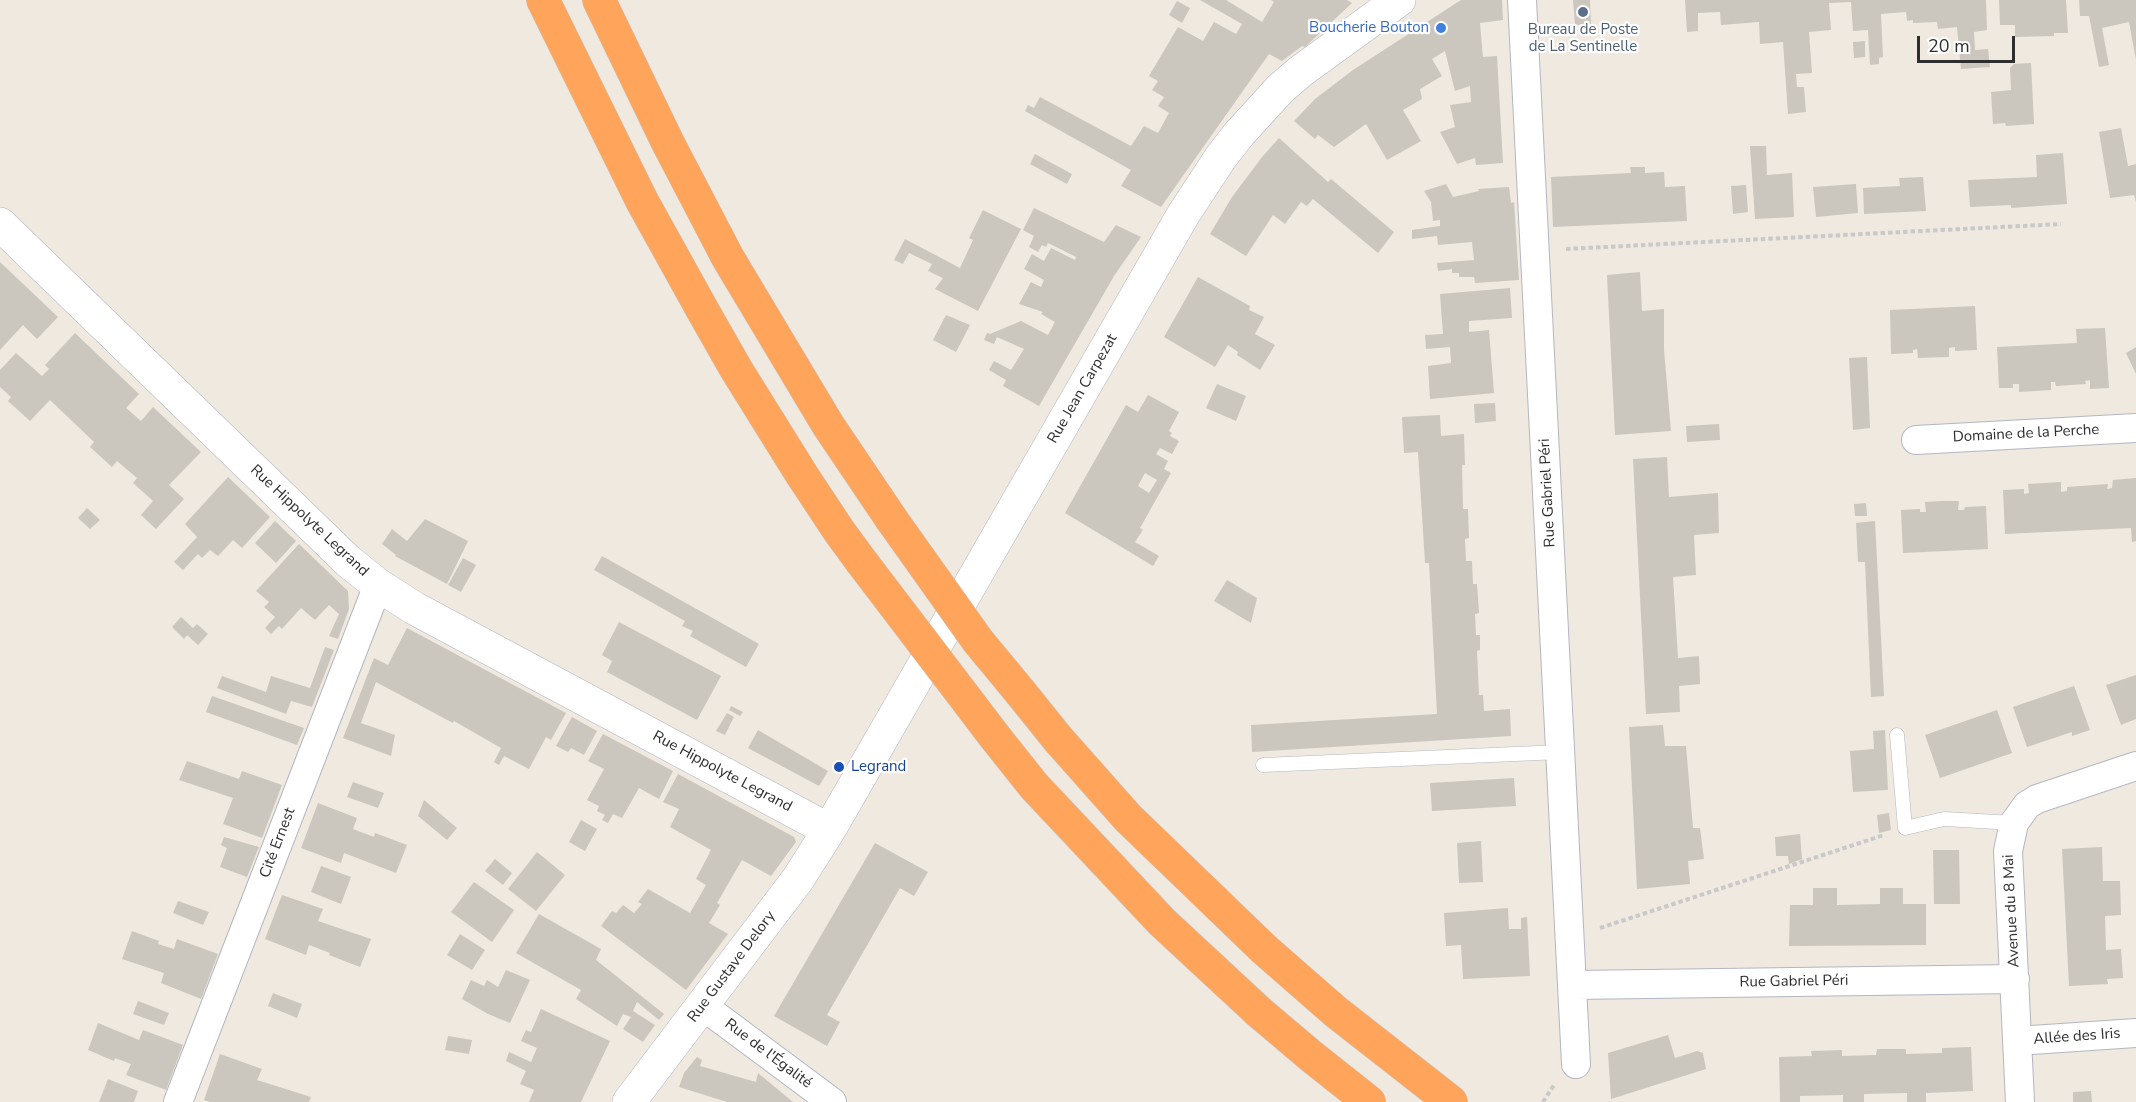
<!DOCTYPE html>
<html>
<head>
<meta charset="utf-8">
<style>
	body { margin:0 }
	#map { position:relative; width:2136px; height:1102px; overflow:hidden; background:#efe9e0; font-family:"Nunito Sans",sans-serif }
	canvas { display:block }
	.scale { position:absolute; left:1917px; top:36px; width:98px; height:27px; box-sizing:border-box; border:3px solid #2e2e2e; border-top:0; padding-left:8px; font-size:18px; line-height:21px; white-space:nowrap; color:#2e2e2e; -webkit-text-stroke:4px #fff; paint-order:stroke }
</style>
</head>
<body>
<div id="map">
<canvas width="2136" height="1102"></canvas>
<div class="scale">20 m</div>
</div>
<script>
const context = document.querySelector('canvas').getContext('2d');
context.lineJoin = 'round';
function fill(path, color) {
  context.fillStyle = color;
  context.fill(path, 'evenodd');
}
function toPath(rows) {
  const path = new Path2D();
  for (const r of rows) {
    path.moveTo(r[0], r[1]);
    for (let i = 2; i < r.length; i += 2) path.lineTo(r[i], r[i + 1]);
  }
  return path;
}
function strokePath(path, color, width, dash) {
  context.strokeStyle = color;
  context.lineWidth = width;
  context.lineCap = dash ? 'butt' : 'round';
  context.setLineDash(dash || []);
  context.stroke(path);
}
function drawText(font, color, halo, rows, align = 'center') {
  context.font = font + ' "Nunito Sans",sans-serif';
  context.lineWidth = 4.5;
  context.setLineDash([]);
  context.textBaseline = 'middle';
  context.strokeStyle = halo;
  context.fillStyle = color;
  for (const [text, x, y, turn = 0] of rows) {
    context.save();
    context.translate(x, y);
    context.rotate((+turn || 0) * Math.PI / 180);
    context.textAlign = isNaN(turn) ? turn : align;
    if (halo) context.strokeText(text, 0, 0);
    context.fillText(text, 0, 0);
    context.restore();
  }
}
fill(toPath([
	[1200,0,1226,0,1262,22,1274,2,1271,0,1347,0,1352,3,1305,47,1302,46,1282,61,1269,54,1161,207,1121,186,1131,170,1025,111,1028,105,1034,108,1040,97,1131,146,1144,126,1158,133,1169,113,1158,106,1164,97,1152,90,1158,81,1149,76,1178,27,1203,41,1214,22,1236,34,1242,24],
	[1461,0,1502,0,1503,20,1480,23,1483,57,1497,56,1503,163,1476,165,1475,158,1457,164,1440,132,1455,127,1450,105,1471,102,1470,86,1455,91,1445,51,1432,59,1442,76,1420,89,1422,99,1403,110,1421,141,1387,160,1366,124,1334,147,1318,135,1315,139,1294,121,1315,99,1353,70],
	[1573,0,1590,0,1591,24,1575,25],
	[1685,0,1986,0,1987,30,1974,32,1975,50,1988,49,1990,67,1961,69,1957,27,1938,29,1937,22,1913,23,1913,20,1907,21,1906,12,1881,14,1883,57,1879,58,1879,64,1870,65,1868,30,1853,31,1851,2,1829,3,1831,30,1809,32,1812,73,1796,74,1797,87,1804,87,1806,112,1788,114,1783,42,1760,44,1759,22,1721,25,1720,12,1698,13,1698,31,1687,32],
	[1999,0,2066,0,2068,33,2054,33,2054,36,2015,37,2015,25,2000,25],
	[2079,0,2136,0,2136,60,2129,22,2102,28,2109,65,2099,67,2089,16,2080,16],
	[1177,1,1190,8,1182,23,1169,15],
	[1865,41,1865,57,1854,58,1853,42],
	[2031,63,2034,124,2006,126,2005,123,1993,124,1991,92,2011,90,2010,68,2014,64],
	[2121,128,2128,166,2136,164,2136,202,2134,195,2110,198,2099,132],
	[1279,138,1328,182,1331,179,1394,232,1378,253,1313,199,1307,206,1301,202,1285,224,1273,215,1246,256,1210,234,1232,197,1262,157],
	[1750,146,1766,146,1767,175,1792,173,1794,217,1755,219],
	[2063,153,2067,204,2011,208,2011,205,1970,207,1968,180,2037,177,2036,155],
	[1035,154,1072,174,1067,184,1030,164],
	[1630,167,1645,167,1645,173,1664,172,1665,187,1685,186,1687,221,1553,227,1551,177,1631,173],
	[1923,177,1926,211,1864,214,1863,188,1900,186,1899,178],
	[1446,184,1453,197,1479,191,1478,189,1509,187,1511,203,1514,202,1519,280,1475,283,1474,277,1459,277,1459,273,1452,273,1452,269,1438,271,1437,263,1474,260,1472,242,1438,245,1437,236,1412,239,1412,230,1440,226,1440,220,1433,221,1431,202,1424,191],
	[1856,184,1858,213,1816,217,1813,187],
	[1746,185,1748,212,1733,214,1731,186],
	[1034,208,1104,242,1116,225,1141,237,1114,276,1039,406,1003,386,1006,380,989,370,994,361,1011,370,1024,349,997,337,994,344,984,340,987,333,990,334,1021,321,1048,335,1055,322,1041,314,1043,312,1019,304,1031,282,1041,287,1044,280,1024,269,1032,254,1044,261,1051,248,1075,260,1076,257,1048,243,1046,247,1042,245,1038,252,1029,247,1034,236,1023,230],
	[983,210,1021,229,978,311,935,289,943,278,928,271,932,264,909,253,903,264,894,260,905,239,960,268,973,240,969,238],
	[0,262,58,317,37,339,23,325,0,350],
	[1640,272,1642,311,1664,309,1664,350,1671,431,1615,435,1607,275],
	[1198,277,1250,306,1249,310,1264,317,1255,334,1275,345,1260,370,1237,355,1238,352,1228,345,1215,367,1164,337],
	[1510,288,1512,318,1469,321,1469,332,1489,330,1494,393,1430,399,1428,366,1451,363,1450,347,1426,349,1425,335,1443,334,1440,294],
	[1975,306,1977,350,1955,351,1955,347,1949,348,1949,357,1918,358,1917,349,1913,350,1913,353,1891,354,1890,310],
	[946,315,970,325,956,352,933,340],
	[2105,328,2109,388,2090,389,2090,380,2085,381,2086,384,2056,386,2055,382,2051,382,2051,390,2019,392,2019,384,2013,384,2013,388,1999,388,1997,347,2077,343,2076,329],
	[75,333,139,394,126,408,141,421,153,407,201,452,169,485,184,499,156,529,141,515,153,501,133,483,137,478,117,461,112,467,90,447,94,442,50,400,30,421,8,401,11,397,0,387,0,370,16,353,42,376,49,369,45,365],
	[2136,347,2136,374,2126,353],
	[1867,357,1870,428,1853,430,1849,358],
	[1217,384,1246,396,1236,421,1206,408],
	[1148,395,1179,412,1169,431,1172,433,1170,436,1179,441,1172,454,1160,448,1156,454,1168,461,1164,469,1171,473,1140,528,1143,530,1135,542,1159,556,1153,566,1065,513,1126,405,1138,412],
	[1145,473,1157,480,1149,493,1138,486],
	[1495,403,1496,421,1475,423,1474,404],
	[1440,415,1441,436,1464,434,1465,465,1462,465,1463,509,1468,509,1469,538,1465,539,1466,561,1472,561,1473,584,1477,584,1479,613,1475,614,1476,635,1480,635,1480,650,1477,651,1479,695,1483,695,1484,711,1510,709,1511,736,1252,752,1251,725,1437,714,1429,563,1425,563,1418,452,1404,453,1402,417],
	[1719,424,1720,440,1687,442,1686,426],
	[1667,457,1669,497,1718,493,1719,533,1694,535,1696,575,1673,577,1678,658,1699,656,1700,684,1679,686,1680,712,1646,714,1633,459],
	[228,477,270,517,242,548,233,540,218,556,210,550,202,558,198,554,183,570,174,562,197,537,185,524],
	[2136,478,2136,541,2132,542,2131,528,2005,534,2003,490,2024,489,2024,494,2029,493,2028,484,2061,482,2061,492,2067,491,2067,487,2108,484,2107,489,2112,488,2113,480],
	[1942,501,1959,501,1958,510,1964,510,1965,507,1986,506,1988,549,1903,553,1901,510,1920,509,1920,512,1926,512,1925,502],
	[1866,503,1867,516,1855,516,1854,504],
	[87,508,100,520,90,529,78,518],
	[425,519,468,541,447,584,395,556,396,555,382,544,392,529,407,541],
	[275,521,296,541,276,563,255,543],
	[1875,521,1884,696,1871,697,1865,562,1858,562,1856,523],
	[299,544,348,591,349,609,338,639,329,636,339,614,329,605,315,620,301,608,282,629,279,626,271,634,265,628,275,617,264,607,269,602,256,591],
	[602,556,759,644,746,667,690,636,693,631,682,626,685,621,594,570],
	[463,558,476,565,461,592,448,585],
	[1227,580,1257,598,1251,623,1214,601],
	[181,617,193,628,197,624,208,634,198,645,187,635,184,639,172,627],
	[619,622,721,676,697,720,607,672,612,661,602,655],
	[407,628,566,713,551,740,546,737,529,769,504,756,499,765,494,762,501,748,454,721,453,723,376,682,361,723,395,735,391,756,343,738,374,658,388,665],
	[325,647,334,650,312,707,291,701,286,714,217,688,222,676,266,692,271,676,310,688],
	[2136,675,2136,719,2121,725,2106,685],
	[2074,686,2090,730,2072,736,2072,732,2027,747,2013,707],
	[212,696,304,728,297,745,206,712],
	[731,706,743,712,740,716,729,710],
	[1997,710,2012,753,1940,778,1925,735],
	[727,713,734,717,725,735,716,731],
	[572,717,597,731,584,755,571,748,568,752,556,746],
	[1663,725,1665,746,1686,746,1693,828,1700,828,1704,859,1688,861,1690,884,1637,889,1629,727],
	[758,730,828,771,819,786,748,748],
	[1885,730,1888,790,1853,792,1850,751,1874,749,1873,731],
	[603,734,673,771,659,799,639,788,622,818,613,814,608,823,602,820,605,815,597,811,599,806,587,800,604,769,588,761],
	[187,761,239,779,242,771,282,785,262,838,223,824,233,798,179,780],
	[678,774,794,837,796,842,771,876,742,860,717,903,720,905,709,923,728,934,686,990,601,926,612,911,616,913,623,905,634,913,642,904,638,902,648,889,690,913,706,885,696,879,711,850,670,827,679,809,663,802],
	[1514,778,1516,806,1432,811,1430,783],
	[353,782,384,793,378,808,347,797],
	[424,800,457,828,447,840,418,816],
	[318,803,357,818,353,829,374,837,375,833,407,845,396,873,344,853,341,863,301,848],
	[1889,813,1891,830,1879,833,1877,815],
	[581,820,597,829,585,851,569,842],
	[1800,834,1802,859,1789,864,1788,856,1776,856,1775,837],
	[224,837,259,847,247,877,220,867,227,848,221,845],
	[1481,841,1483,882,1459,883,1457,843],
	[875,843,928,872,914,896,900,888,827,1015,840,1022,827,1046,774,1016],
	[2102,847,2103,881,2120,881,2121,915,2105,916,2106,950,2121,949,2123,978,2107,979,2108,984,2069,986,2062,849],
	[1933,850,1959,850,1960,904,1934,904],
	[537,852,565,875,536,911,508,889],
	[495,859,512,873,503,885,485,871],
	[321,866,351,877,341,904,311,892],
	[474,882,514,910,492,942,451,912],
	[1813,888,1837,888,1837,905,1880,904,1880,888,1903,888,1903,904,1926,904,1926,945,1789,946,1790,905,1813,905],
	[282,895,323,909,318,921,371,939,360,967,329,955,330,953,309,945,306,955,265,939],
	[178,901,209,912,203,925,173,913],
	[1508,908,1509,929,1521,929,1521,918,1527,917,1530,976,1463,979,1461,945,1446,946,1444,913],
	[539,914,601,949,596,960,664,1014,659,1020,637,1002,633,1011,655,1025,643,1042,623,1029,631,1017,623,1014,617,1026,576,999,581,990,516,953],
	[132,931,159,941,158,944,174,949,177,939,218,954,201,999,161,983,164,973,122,959],
	[460,934,485,950,472,970,447,955],
	[506,970,530,980,510,1023,488,1014,462,999,471,980,484,986,487,980,498,987],
	[273,993,302,1004,297,1018,268,1006],
	[138,1001,169,1013,164,1025,133,1014],
	[541,1009,610,1041,581,1102,529,1102,534,1090,520,1084,526,1071,506,1061,509,1052,531,1062,537,1048,521,1041,526,1030,531,1032],
	[98,1023,139,1040,143,1030,183,1045,166,1090,126,1075,131,1064,115,1058,114,1061,88,1050],
	[1668,1035,1675,1058,1697,1051,1703,1053,1706,1069,1611,1099,1608,1053],
	[448,1036,472,1040,469,1054,445,1050],
	[1971,1047,1973,1091,1926,1093,1926,1102,1907,1102,1907,1093,1864,1094,1864,1102,1843,1102,1843,1095,1800,1096,1800,1102,1780,1102,1779,1057,1812,1056,1811,1051,1842,1050,1842,1056,1876,1055,1877,1049,1906,1049,1906,1054,1942,1053,1942,1048],
	[220,1054,262,1069,257,1080,311,1097,309,1102,210,1102,204,1100],
	[697,1057,702,1060,700,1066,756,1082,758,1073,793,1102,727,1102,679,1087,684,1073],
	[108,1079,138,1091,134,1102,99,1102],
	[2091,1091,2092,1102,2073,1102,2073,1092]
]), '#cbc7be');
const lane = toPath([
	[1897,735,1905,828,1944,819,2014,823],
	[1263,765,1561,752]
]);
const street = toPath([
	[1522,0,1576,1064],
	[1916,440,2136,428],
	[1574,985,2015,979],
	[703,1006,832,1102],
	[2017,1041,2136,1033],
	[178,1102,378,585],
	[2020,1102,2008,851,2014,823,2027,805,2037,799,2136,766]
]);
const secondary = toPath([
	[0,224,348,561,378,585,414,608,829,830],
	[629,1102,798,879,829,830,1183,215,1221,157,1239,134,1280,89,1301,71,1399,0]
]);
const highway = toPath([
	[543,0,642,201,703,311,736,369,802,475,839,531,861,561],
	[599,0,668,143,728,258,828,425,892,520],
	[1021,693,1058,739,1128,818,1265,950,1336,1012,1451,1102],
	[995,737,1034,786,1162,922,1259,1012,1311,1056,1369,1102]
]);
strokePath(lane, '#b4b6c1', 15);
strokePath(street, '#b4b6c1', 30);
strokePath(secondary, '#b4b6c1', 34);
strokePath(highway, '#c9c9c9', 34);
strokePath(toPath([
	[1566,249,2061,224],
	[1600,928,1884,835],
	[1543,1102,1554,1085]
]), '#c9c9c9', 4, [4.5, 3]);
strokePath(lane, '#fff', 14);
strokePath(street, '#fff', 28);
strokePath(secondary, '#fff', 33);
strokePath(highway, '#ffa45b', 33);
const highwayBridge = toPath([
	[892,520,978,641,1021,693],
	[861,561,995,737]
]);
strokePath(highwayBridge, '#c9c9c9', 34, []);
strokePath(highwayBridge, '#ffa45b', 33);
for (const [x, y, r, color] of [
	[1583,12,6,"#5c6f8a"],
	[1441,28,6,"#3f7fe0"],
	[839,767,6,"#1a4fb4"]
]) {
  const dot = new Path2D();
  dot.arc(x, y, r, 0, 2 * Math.PI);
  context.fillStyle = color;
  context.fill(dot);
  strokePath(dot, '#fff', 2);
}
drawText('15px', '#366cbe', '#fff', [
	["Boucherie Bouton",1429,28]
], 'right');
drawText('15px', '#4e5e75', '#fff', [
	["Bureau de Poste",1583,30],
	["de La Sentinelle",1583,47]
]);
drawText('15px', '#2e2e2e', '#fff', [
	["Rue Jean Carpezat",1083,389,-60],
	["Domaine de la Perche",2026,434,-3],
	["Rue Gabriel Péri",1548,493,-93],
	["Rue Hippolyte Legrand",309,521,43],
	["Rue Hippolyte Legrand",722,772,28],
	["Cité Ernest",278,843,-69],
	["Avenue du 8 Mai",2012,911,-93],
	["Rue Gustave Delory",732,967,-53],
	["Rue Gabriel Péri",1794,982,-1],
	["Allée des Iris",2077,1037,-4],
	["Rue de l'Égalité",768,1054,37]
]);
drawText('15px', '#164399', '#fff', [
	["Legrand",851,767]
], 'left');
</script>
</body>
</html>
